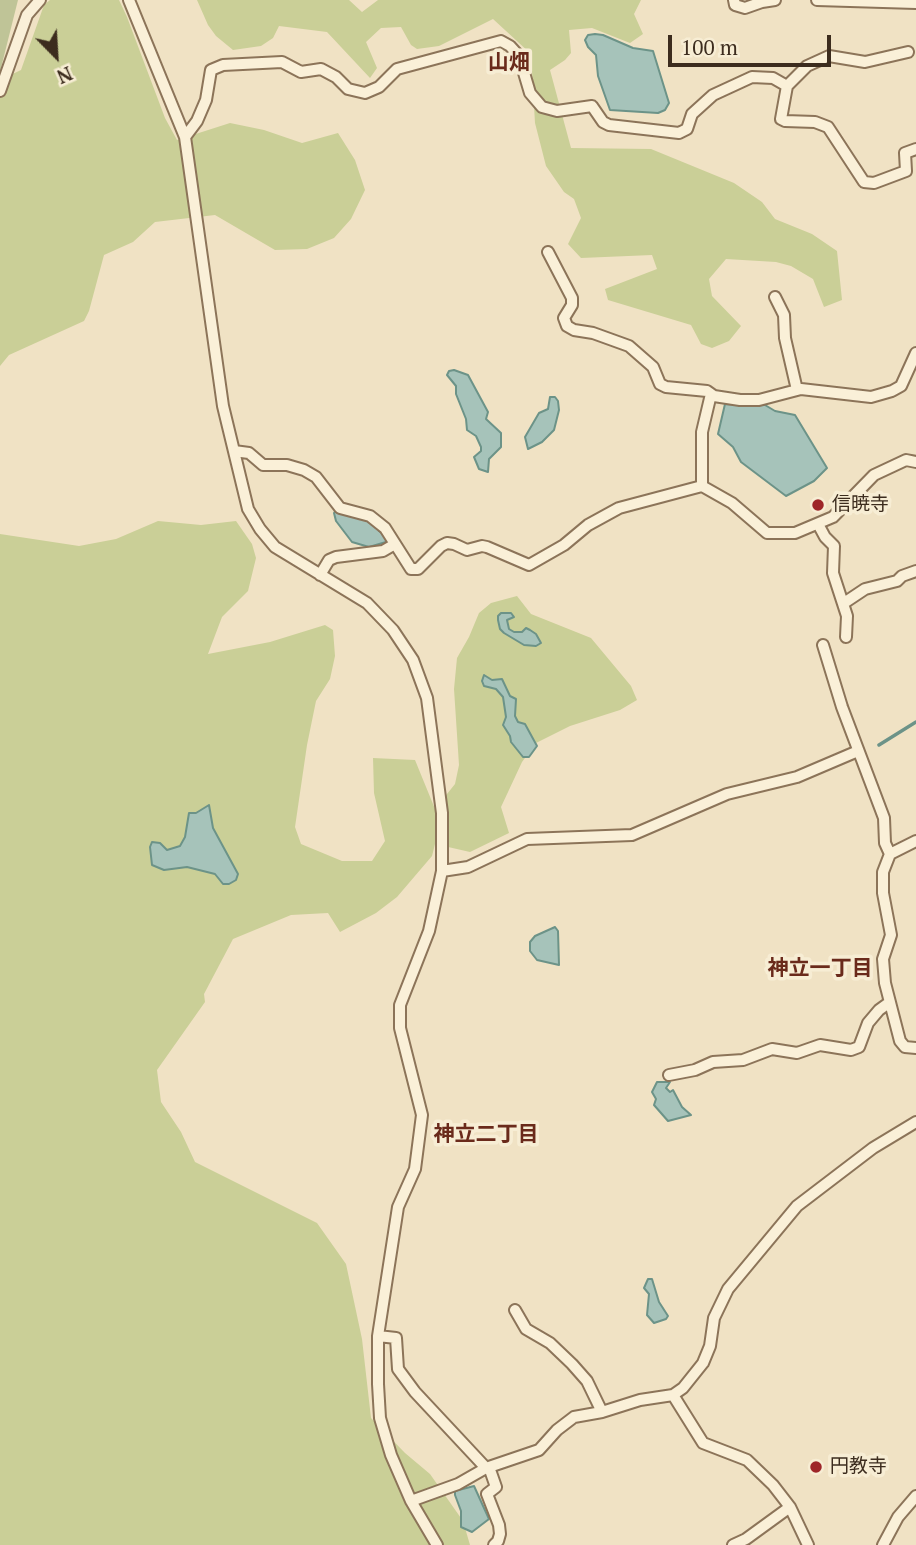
<!DOCTYPE html>
<html>
<head>
<meta charset="utf-8">
<style>
	body { margin:0 }
	#map { position:relative; width:916px; height:1545px; overflow:hidden; background:#f0e2c4; font-family:"PT Serif",serif }
	canvas { display:block }
	.north { position:absolute; left:21px; top:21px; width:70px; height:70px; -webkit-text-stroke:5px #f7edd4; paint-order:stroke; rotate:156deg; font-size:19px; font-weight:700; line-height:28px; text-align:center; color:#3c2c1e }
	.north::after { content:''; display:block; margin:auto; width:24px; height:32px; background:#3c2c1e; clip-path:polygon(50% 0,100% 100%,50% 72%,0 100%) }
	.scale { position:absolute; left:668px; top:35px; width:163px; height:32px; box-sizing:border-box; border:4px solid #3c2c1e; border-top:0; padding-left:9px; font-size:21px; line-height:24px; white-space:nowrap; color:#3c2c1e; -webkit-text-stroke:5px #f7edd4; paint-order:stroke }
</style>
</head>
<body>
<div id="map">
<canvas width="916" height="1545"></canvas>
<div class="north">N</div>
<div class="scale">100 m</div>
</div>
<script>
const context = document.querySelector('canvas').getContext('2d');
context.lineJoin = 'round';
function fill(path, color) {
  context.fillStyle = color;
  context.fill(path, 'evenodd');
}
function toPath(rows) {
  const path = new Path2D();
  for (const r of rows) {
    path.moveTo(r[0], r[1]);
    for (let i = 2; i < r.length; i += 2) path.lineTo(r[i], r[i + 1]);
  }
  return path;
}
function strokePath(path, color, width, dash) {
  context.strokeStyle = color;
  context.lineWidth = width;
  context.lineCap = dash ? 'butt' : 'round';
  context.setLineDash(dash || []);
  context.stroke(path);
}
function drawText(font, color, halo, rows, align = 'center') {
  context.font = font + ' "PT Serif","Noto Sans JP",serif';
  context.lineWidth = 7;
  context.setLineDash([]);
  context.textBaseline = 'middle';
  context.strokeStyle = halo;
  context.fillStyle = color;
  for (const [text, x, y, turn = 0] of rows) {
    context.save();
    context.translate(x, y);
    context.rotate((+turn || 0) * Math.PI / 180);
    context.textAlign = isNaN(turn) ? turn : align;
    if (halo) context.strokeText(text, 0, 0);
    context.fillText(text, 0, 0);
    context.restore();
  }
}
fill(toPath([
	[50,0,119,0,127,17,165,118,177,140,230,123,264,130,302,143,338,133,355,160,365,190,351,219,334,238,307,249,275,250,215,215,155,222,133,242,104,255,89,311,84,321,9,355,0,366,0,80,21,70,44,5],
	[197,0,349,0,362,12,378,0,641,0,634,14,643,34,630,43,592,28,569,30,571,53,565,60,550,70,571,148,651,149,734,183,762,202,775,219,812,234,837,251,842,300,824,307,813,279,791,266,776,262,726,259,709,279,712,296,741,326,729,341,712,348,701,344,691,325,608,300,605,289,657,269,652,255,581,258,568,244,581,218,574,199,564,192,546,166,535,123,531,54,493,19,439,46,417,49,411,45,401,27,381,28,366,42,377,68,370,78,327,32,279,26,273,38,261,46,233,50,216,36,208,25],
	[158,521,201,525,236,521,252,544,256,558,248,591,222,617,208,654,270,642,325,625,333,630,335,656,330,679,316,701,307,745,295,827,301,844,342,861,372,861,385,841,374,793,373,758,415,760,435,809,455,784,459,765,454,689,457,658,469,637,479,613,491,603,517,596,531,614,591,638,631,686,637,700,620,710,570,726,536,743,522,762,501,807,509,833,470,852,435,844,432,856,397,897,376,913,340,932,328,913,291,915,233,939,204,994,205,1002,157,1070,161,1102,181,1132,195,1162,317,1223,346,1264,362,1339,371,1418,405,1453,430,1474,463,1521,470,1545,0,1545,0,534,79,546,116,539]
]), '#cacf97');
fill(toPath([
	[0,0,18,0,0,72]
]), '#bfc497');
const water = toPath([
	[595,34,603,35,633,48,653,51,669,103,665,110,658,113,610,110,598,76,596,55,588,47,585,40,588,35,595,34],
	[454,370,468,375,488,412,486,419,501,433,501,447,489,459,488,472,479,469,474,457,481,451,481,447,476,436,467,430,466,419,456,394,456,386,447,375,449,371,454,370],
	[550,397,555,397,558,401,559,410,554,430,542,442,528,449,525,437,539,413,548,409,550,397],
	[725,404,765,405,775,411,795,415,827,468,814,481,786,496,741,462,733,447,718,434,725,404],
	[336,510,360,515,379,528,379,531,387,537,386,542,369,547,352,542,336,521,334,513,336,510],
	[501,613,511,613,514,617,507,620,509,629,514,632,522,632,526,628,530,630,536,634,541,643,536,646,524,645,504,633,500,629,498,620,498,616,501,613],
	[484,675,492,680,502,679,510,696,516,699,515,716,518,722,525,724,537,746,529,757,523,757,511,742,510,736,503,725,506,717,503,697,496,689,484,686,482,681,484,675],
	[209,805,213,828,238,874,236,880,229,884,223,884,215,874,187,867,164,870,152,865,150,847,152,842,160,843,167,850,180,846,185,837,189,813,196,813,209,805],
	[555,927,558,931,559,965,537,960,530,951,530,942,535,936,555,927],
	[657,1082,670,1082,666,1088,670,1092,673,1090,682,1107,691,1115,668,1121,654,1105,656,1099,652,1092,657,1082],
	[648,1279,652,1279,659,1302,668,1316,666,1319,654,1323,647,1315,649,1294,644,1288,648,1279],
	[474,1486,489,1519,472,1532,461,1527,461,1511,455,1495,455,1491,474,1486]
]);
fill(water, '#a6c3ba');
strokePath(water, '#6c9388', 2);
strokePath(toPath([
	[879,745,916,722]
]), '#6c9388', 3.5);
const minor = toPath([
	[129,0,185,137,223,406,248,509,260,529,275,547,367,603,393,630,413,660,427,698,442,813,442,871,429,931,400,1005,400,1028,422,1115,415,1169,398,1207,378,1336,378,1384,380,1418,391,1455,411,1501,437,1545],
	[734,0,735,5,745,8,762,2,775,0],
	[817,0,916,3],
	[787,86,807,66,829,56,865,62,908,52],
	[0,91,27,15,40,0],
	[185,137,197,121,206,100,211,70,223,65,282,62,301,72,321,69,336,77,348,89,365,93,379,87,397,69,501,41,510,46,519,56,530,93,542,107,557,111,592,106,603,122,609,125,679,133,687,129,692,114,713,95,752,77,773,78,787,86,781,119,785,121,815,122,828,127,864,182,874,183,906,171,905,153,916,149],
	[548,252,572,298,572,305,564,318,567,326,574,330,593,333,629,346,653,367,660,384,666,387,707,391,714,396,740,400,759,400,801,389,871,397,892,391,901,386,916,353],
	[775,297,784,315,785,338,797,390],
	[234,451,249,453,263,465,287,465,304,470,316,477,340,508,370,516,385,528,411,569,418,569,441,546,447,543,454,544,467,550,482,546,487,547,529,565,564,545,588,525,619,508,702,486,732,503,767,533,795,533,833,517,874,475,906,460,916,462],
	[702,486,702,432,711,394],
	[818,524,825,537,834,546,833,573,847,616,846,637],
	[320,575,329,560,336,557,383,551,395,544],
	[844,603,865,589,897,581,902,576,916,571],
	[823,645,842,707,884,818,885,843,890,854],
	[916,841,890,854,883,872,883,893,891,935,883,959,885,983,900,1041,905,1047,916,1048],
	[442,871,468,867,527,839,632,835,727,794,797,777,858,751],
	[669,1075,695,1070,713,1062,743,1060,772,1049,797,1053,820,1045,851,1050,859,1047,868,1023,879,1010,890,1002],
	[515,1310,526,1329,550,1343,572,1364,587,1381,602,1412],
	[378,1336,396,1338,398,1369,415,1392,486,1468],
	[673,1395,703,1443,747,1460,773,1485,790,1507,808,1545],
	[489,1467,496,1487,487,1494,499,1525,500,1534,498,1541,494,1545],
	[411,1501,458,1484,486,1468,539,1450,557,1430,574,1417,602,1412,640,1400,673,1395,683,1388,703,1363,710,1346,714,1318,728,1289,797,1206,873,1148,916,1122],
	[733,1545,746,1539,790,1507],
	[883,1545,898,1517,916,1496]
]);
strokePath(minor, '#8c7459', 14);
strokePath(minor, '#faf0d8', 10);
for (const [x, y, r, color] of [
	[818,505,7,"#9e2629"],
	[816,1467,7,"#9e2629"]
]) {
  const dot = new Path2D();
  dot.arc(x, y, r, 0, 2 * Math.PI);
  context.fillStyle = color;
  context.fill(dot);
  strokePath(dot, '#f7edd4', 2.5);
}
drawText('19px', '#3c2c1e', '#f7edd4', [
	["信暁寺",832,505],
	["円教寺",830,1467]
], 'left');
drawText('bold 21px', '#6a2a1b', '#f7edd4', [
	["山畑",509,63],
	["神立一丁目",820,969],
	["神立二丁目",486,1135]
]);
</script>
</body>
</html>
